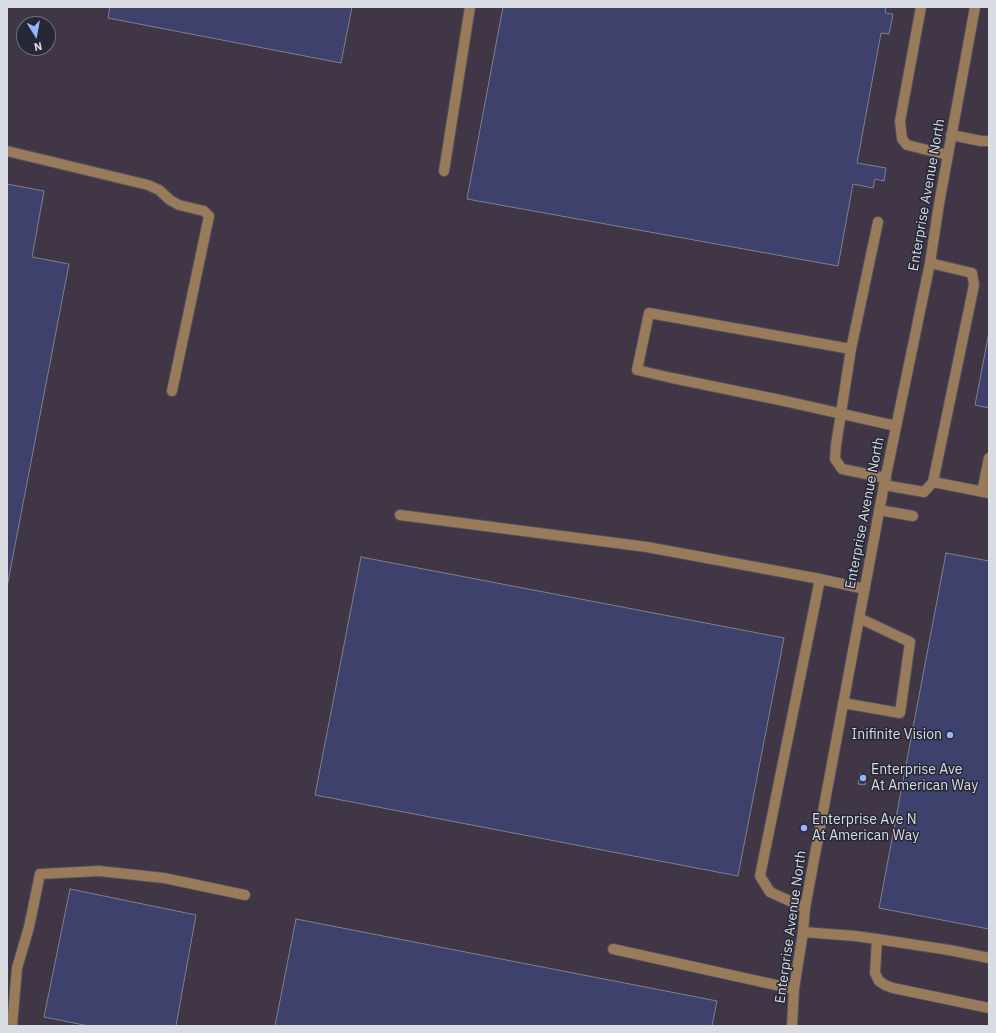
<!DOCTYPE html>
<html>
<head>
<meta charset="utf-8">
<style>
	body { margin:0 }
	#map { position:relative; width:996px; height:1033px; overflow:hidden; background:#30323f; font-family:"IBM Plex Sans",sans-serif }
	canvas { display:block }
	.frame { position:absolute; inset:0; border:8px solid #dadce4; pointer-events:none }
	.north { position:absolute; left:16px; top:16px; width:40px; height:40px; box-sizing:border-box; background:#262835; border:1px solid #6e707b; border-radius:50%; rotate:169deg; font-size:11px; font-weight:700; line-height:16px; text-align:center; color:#dadce4 }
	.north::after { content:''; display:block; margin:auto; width:14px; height:18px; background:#95b6fd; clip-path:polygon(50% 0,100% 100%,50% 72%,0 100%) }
</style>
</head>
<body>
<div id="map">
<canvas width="996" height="1033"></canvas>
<div class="frame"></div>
<div class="north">N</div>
</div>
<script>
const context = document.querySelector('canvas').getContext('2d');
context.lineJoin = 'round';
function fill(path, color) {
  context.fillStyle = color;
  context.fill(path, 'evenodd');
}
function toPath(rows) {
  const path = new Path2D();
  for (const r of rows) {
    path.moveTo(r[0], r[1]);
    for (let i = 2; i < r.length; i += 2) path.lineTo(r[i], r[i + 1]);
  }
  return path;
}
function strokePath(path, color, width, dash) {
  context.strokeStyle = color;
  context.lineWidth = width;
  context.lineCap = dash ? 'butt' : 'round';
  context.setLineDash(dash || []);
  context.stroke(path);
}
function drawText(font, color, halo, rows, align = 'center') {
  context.font = font + ' "IBM Plex Sans",sans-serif';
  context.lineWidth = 3;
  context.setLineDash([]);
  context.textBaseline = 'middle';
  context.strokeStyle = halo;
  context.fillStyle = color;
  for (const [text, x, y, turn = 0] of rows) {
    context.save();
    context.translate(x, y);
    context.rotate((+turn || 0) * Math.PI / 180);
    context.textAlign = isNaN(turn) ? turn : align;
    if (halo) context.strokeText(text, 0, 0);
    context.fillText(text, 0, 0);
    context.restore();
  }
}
fill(toPath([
	[7,7,989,7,989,1026,7,1026],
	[24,24,48,24,48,48,24,48]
]), '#403646');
const building = toPath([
	[110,7,352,7,341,63,108,18,110,7],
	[503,7,886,7,885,13,893,14,889,34,881,33,857,163,886,168,884,181,875,179,873,188,853,184,838,266,467,199,503,7],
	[7,184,44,191,32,257,69,264,7,587,7,184],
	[989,332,989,408,975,405,989,332],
	[946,553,989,561,989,929,879,908,946,553],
	[361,557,784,638,738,876,315,795,361,557],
	[860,774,866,775,865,785,858,784,860,774],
	[70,889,196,915,176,1026,89,1026,44,1017,70,889],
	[296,919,717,1001,712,1026,275,1026,296,919]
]);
fill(building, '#3e416b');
strokePath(building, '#7d7f8f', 1);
const minor = toPath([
	[921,7,900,121,902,139,907,145,948,155],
	[951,135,981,141,989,141],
	[7,151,148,185,159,190,170,200,179,205,204,211,209,216,172,391],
	[444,171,470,7],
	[878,222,851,349,836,445,835,459,842,469,886,478],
	[851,349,649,313,637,370,672,378,780,400,896,426],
	[933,482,989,493],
	[884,485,924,492,933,482,974,285,972,273,930,263],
	[982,492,989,458],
	[879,510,913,516],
	[400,515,647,547,820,579,865,589],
	[843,703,900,713,910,642,859,618],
	[805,908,770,892,760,876,820,579],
	[803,932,855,936,877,939],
	[613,949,794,989],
	[989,958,949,950,877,939,875,973,879,981,885,985,893,988,989,1008],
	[12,1026,17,968,29,927,40,874,99,871,164,878,245,895],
	[792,1026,794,989,803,932,805,908,884,485,930,263,939,204,975,7]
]);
strokePath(minor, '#4f515d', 12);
strokePath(minor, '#997a5b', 10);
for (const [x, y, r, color] of [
	[950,735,4,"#95b6fd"],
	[863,778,4,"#95b6fd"],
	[804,828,4,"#95b6fd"]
]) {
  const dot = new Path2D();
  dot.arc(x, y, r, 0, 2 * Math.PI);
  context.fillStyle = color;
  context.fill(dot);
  strokePath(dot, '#262835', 1.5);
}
drawText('14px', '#dadce4', '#262835', [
	["Enterprise Avenue North",927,195,-80],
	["Enterprise Avenue North",865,513,-79],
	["Enterprise Avenue North",791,927,-82]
]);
drawText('14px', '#dadce4', '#262835', [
	["Inifinite Vision",942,735,"right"],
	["Enterprise Ave",871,770],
	["At American Way",871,786],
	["Enterprise Ave N",812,820],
	["At American Way",812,836]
], 'left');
</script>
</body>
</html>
